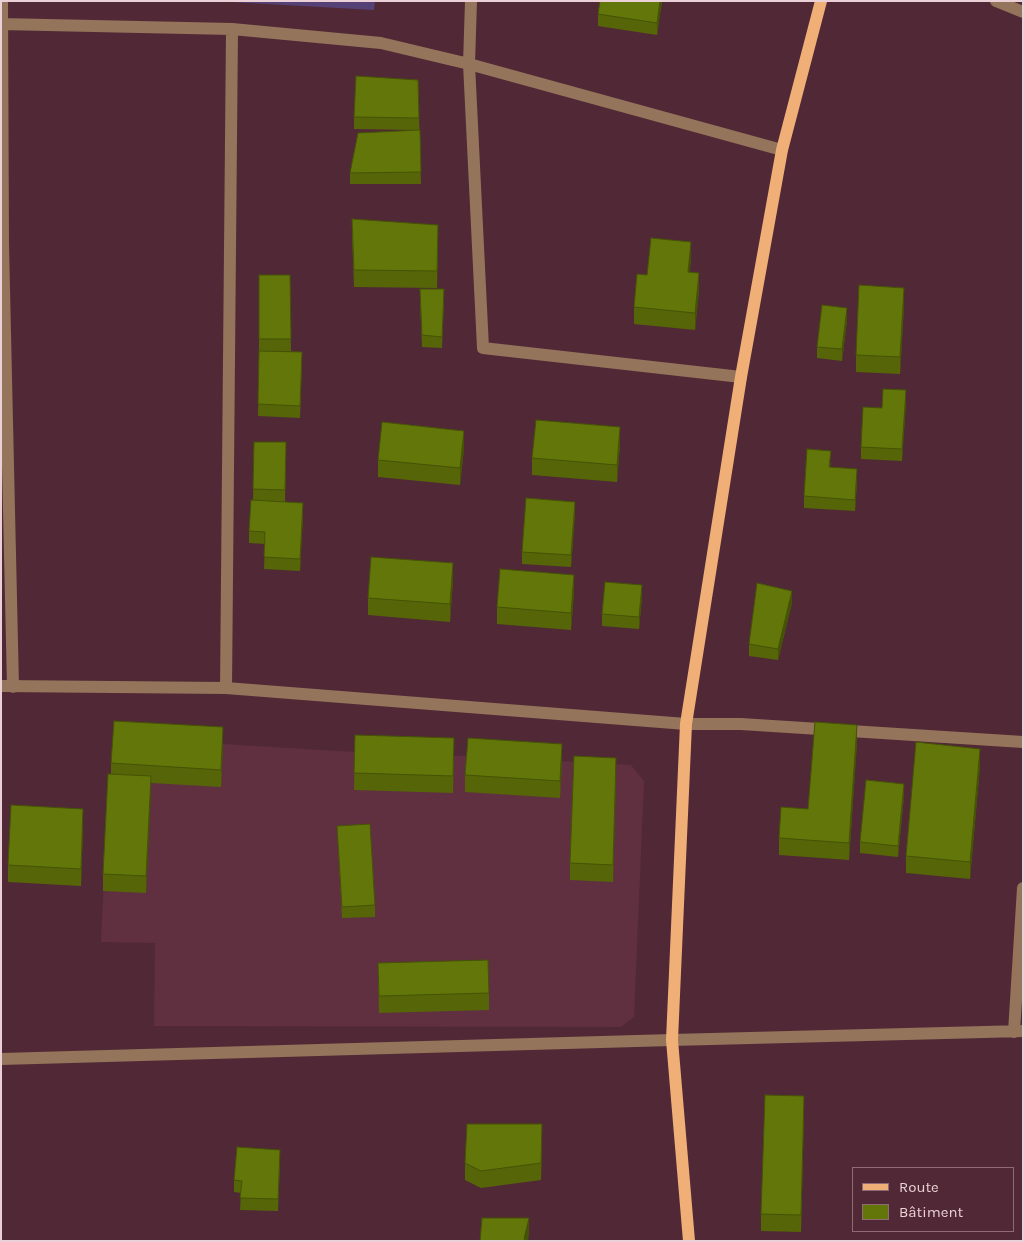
<!DOCTYPE html>
<html>
<head>
<meta charset="utf-8">
<style>
	body { margin:0 }
	#map { position:relative; width:1024px; height:1242px; overflow:hidden; background:#512836; font-family:Karla,sans-serif }
	canvas { display:block }
	.frame { position:absolute; inset:0; border:2px solid #ebd0d7; pointer-events:none }
	.legend { position:absolute; left:852px; top:1167px; width:162px; height:65px; box-sizing:border-box; background:#512836; border:1px solid #8f6b76; margin:0; padding:6px 9px; list-style:none; font-size:15px; color:#ebd0d7 }
	.legend li { display:flex; align-items:center; gap:10px; height:25px }
	.legend b { width:25px; border:1px solid #8f6b76 }
</style>
</head>
<body>
<div id="map">
<canvas width="1024" height="1242"></canvas>
<div class="frame"></div>
<ul class="legend">
<li><b style="height:6px;background:#f0af77"></b>Route</li>
<li><b style="height:14px;background:#637609"></b>Bâtiment</li>
</ul>
</div>
<script>
const context = document.querySelector('canvas').getContext('2d');
context.lineJoin = 'round';
function fill(path, color) {
  context.fillStyle = color;
  context.fill(path, 'evenodd');
}
function toPath(rows) {
  const path = new Path2D();
  for (const r of rows) {
    path.moveTo(r[0], r[1]);
    for (let i = 2; i < r.length; i += 2) path.lineTo(r[i], r[i + 1]);
  }
  return path;
}
function strokePath(path, color, width, dash) {
  context.strokeStyle = color;
  context.lineWidth = width;
  context.lineCap = dash ? 'butt' : 'round';
  context.setLineDash(dash || []);
  context.stroke(path);
}
fill(toPath([
	[223,744,355,752,468,756,631,765,644,781,634,1017,621,1027,154,1026,155,943,101,942,108,791]
]), '#603040');
fill(toPath([
	[213,1,375,1,374,10]
]), '#554175');
strokePath(toPath([
	[2,1,3,244,13,687],
	[471,1,469,64,483,348,741,377],
	[996,1,1023,12],
	[1,24,232,29,381,43,469,64,782,150],
	[1,686,226,688,686,724,741,724,1023,742],
	[226,688,232,29],
	[1014,1032,1023,888],
	[1,1059,672,1040,1023,1031]
]), '#94745a', 12);
strokePath(toPath([
	[689,1241,672,1040,686,724,741,377,782,150,821,1]
]), '#f0af77', 12);
fill(toPath([
	[600,1,662,1,657,35,598,26,598,14],
	[418,80,421,184,350,184,350,173,414,130,354,129,354,117],
	[352,219,438,242,437,288,354,287,352,236],
	[691,260,689,272,699,290,695,330,634,324,634,307,647,275],
	[259,275,290,275,291,351,273,351,302,363,300,418,258,416,259,351],
	[420,301,444,301,442,348,422,347],
	[904,305,900,374,856,372,856,355],
	[847,320,842,361,817,358,817,347],
	[906,402,902,461,861,459,861,447,882,408],
	[254,442,286,442,285,502,266,501,303,515,300,571,264,569,265,544,249,543,249,531,253,500],
	[620,444,617,482,532,475,532,458],
	[464,448,460,485,378,477,378,460],
	[831,462,830,467,857,481,855,511,804,508,804,496],
	[575,513,571,567,522,564,522,552],
	[453,580,450,622,368,615,368,598],
	[574,592,571,630,497,624,497,607],
	[642,597,639,629,602,626,602,614],
	[792,603,778,660,749,656,749,644],
	[355,735,454,755,453,793,354,790],
	[857,742,849,860,779,855,779,838,808,809],
	[223,744,221,787,151,783,146,893,103,891,103,874,111,774,111,763],
	[562,762,560,798,465,792,465,775],
	[980,766,970,879,906,873,906,856],
	[616,775,613,882,570,880,570,863],
	[904,796,898,857,860,853,860,842],
	[83,826,81,886,8,882,8,865],
	[337,826,375,905,375,917,342,918],
	[378,963,489,993,489,1010,379,1013],
	[804,1113,801,1232,761,1231,761,1214],
	[542,1141,541,1180,481,1188,465,1180,465,1163],
	[280,1161,278,1211,240,1210,241,1193,234,1192,234,1180]
]), '#556508');
fill(toPath([
	[660,1,662,1,657,35,657,23],
	[438,225,438,242,437,288,437,271],
	[691,242,691,260,688,289,688,272],
	[699,273,699,290,695,330,695,313],
	[904,288,904,305,900,374,900,357],
	[847,308,847,320,842,361,842,349],
	[906,390,906,402,902,461,902,449],
	[620,427,620,444,617,482,617,465],
	[464,431,464,448,460,485,460,468],
	[857,469,857,481,855,511,855,500],
	[575,502,575,513,571,567,571,555],
	[303,503,303,515,300,571,300,559],
	[453,563,453,580,450,622,450,604],
	[574,575,574,592,571,630,571,613],
	[642,585,642,597,639,629,639,617],
	[792,591,792,603,778,660,778,649],
	[857,725,857,742,849,860,849,843],
	[223,727,223,744,221,787,221,770],
	[454,738,454,755,453,793,453,776],
	[562,744,562,762,560,798,560,781],
	[980,749,980,766,970,879,970,862],
	[616,758,616,775,613,882,613,865],
	[151,776,151,794,146,893,146,876],
	[904,784,904,796,898,857,898,846],
	[83,809,83,826,81,886,81,869],
	[804,1096,804,1113,801,1232,801,1215],
	[542,1124,542,1141,541,1180,541,1163],
	[529,1218,529,1235,528,1241,524,1241]
]), '#455306');
const building = toPath([
	[600,1,660,1,657,23,598,14,600,1],
	[356,76,418,80,419,118,354,117,356,76],
	[420,130,421,172,350,173,358,133,420,130],
	[352,219,438,225,437,271,354,270,352,219],
	[651,238,691,242,688,272,699,273,695,313,634,307,637,274,647,275,651,238],
	[259,275,290,275,291,339,259,339,259,275],
	[859,285,904,288,900,357,856,355,859,285],
	[420,289,444,289,442,337,422,335,420,289],
	[822,305,847,308,842,349,817,347,822,305],
	[259,351,302,352,300,406,258,404,259,351],
	[883,389,906,390,902,449,861,447,863,407,882,408,883,389],
	[536,420,620,427,617,465,532,458,536,420],
	[382,422,464,431,460,468,378,460,382,422],
	[254,442,286,442,285,490,253,489,254,442],
	[807,449,831,451,829,467,857,469,855,500,804,496,807,449],
	[526,498,575,502,571,555,522,552,526,498],
	[251,500,303,503,300,559,264,557,265,532,249,531,251,500],
	[371,557,453,563,450,604,368,598,371,557],
	[500,569,574,575,571,613,497,607,500,569],
	[605,582,642,585,639,617,602,614,605,582],
	[757,583,792,591,778,649,749,644,757,583],
	[114,721,223,727,221,770,111,763,114,721],
	[815,722,857,725,849,843,779,838,781,807,808,809,815,722],
	[355,735,454,738,453,776,354,773,355,735],
	[468,738,562,744,560,781,465,775,468,738],
	[916,742,980,749,970,862,906,856,916,742],
	[574,756,616,758,613,865,570,863,574,756],
	[108,774,151,776,146,876,103,874,108,774],
	[866,780,904,784,898,846,860,842,866,780],
	[11,805,83,809,81,869,8,865,11,805],
	[370,824,375,905,342,907,337,826,370,824],
	[488,960,489,993,379,996,378,963,488,960],
	[765,1095,804,1096,801,1215,761,1214,765,1095],
	[467,1124,542,1124,541,1163,481,1171,465,1163,467,1124],
	[237,1147,280,1150,278,1199,240,1198,242,1181,234,1180,237,1147],
	[482,1218,529,1218,524,1239,527,1241,480,1241,482,1218]
]);
fill(building, '#637609');
strokePath(building, '#455306', 1);
</script>
</body>
</html>
